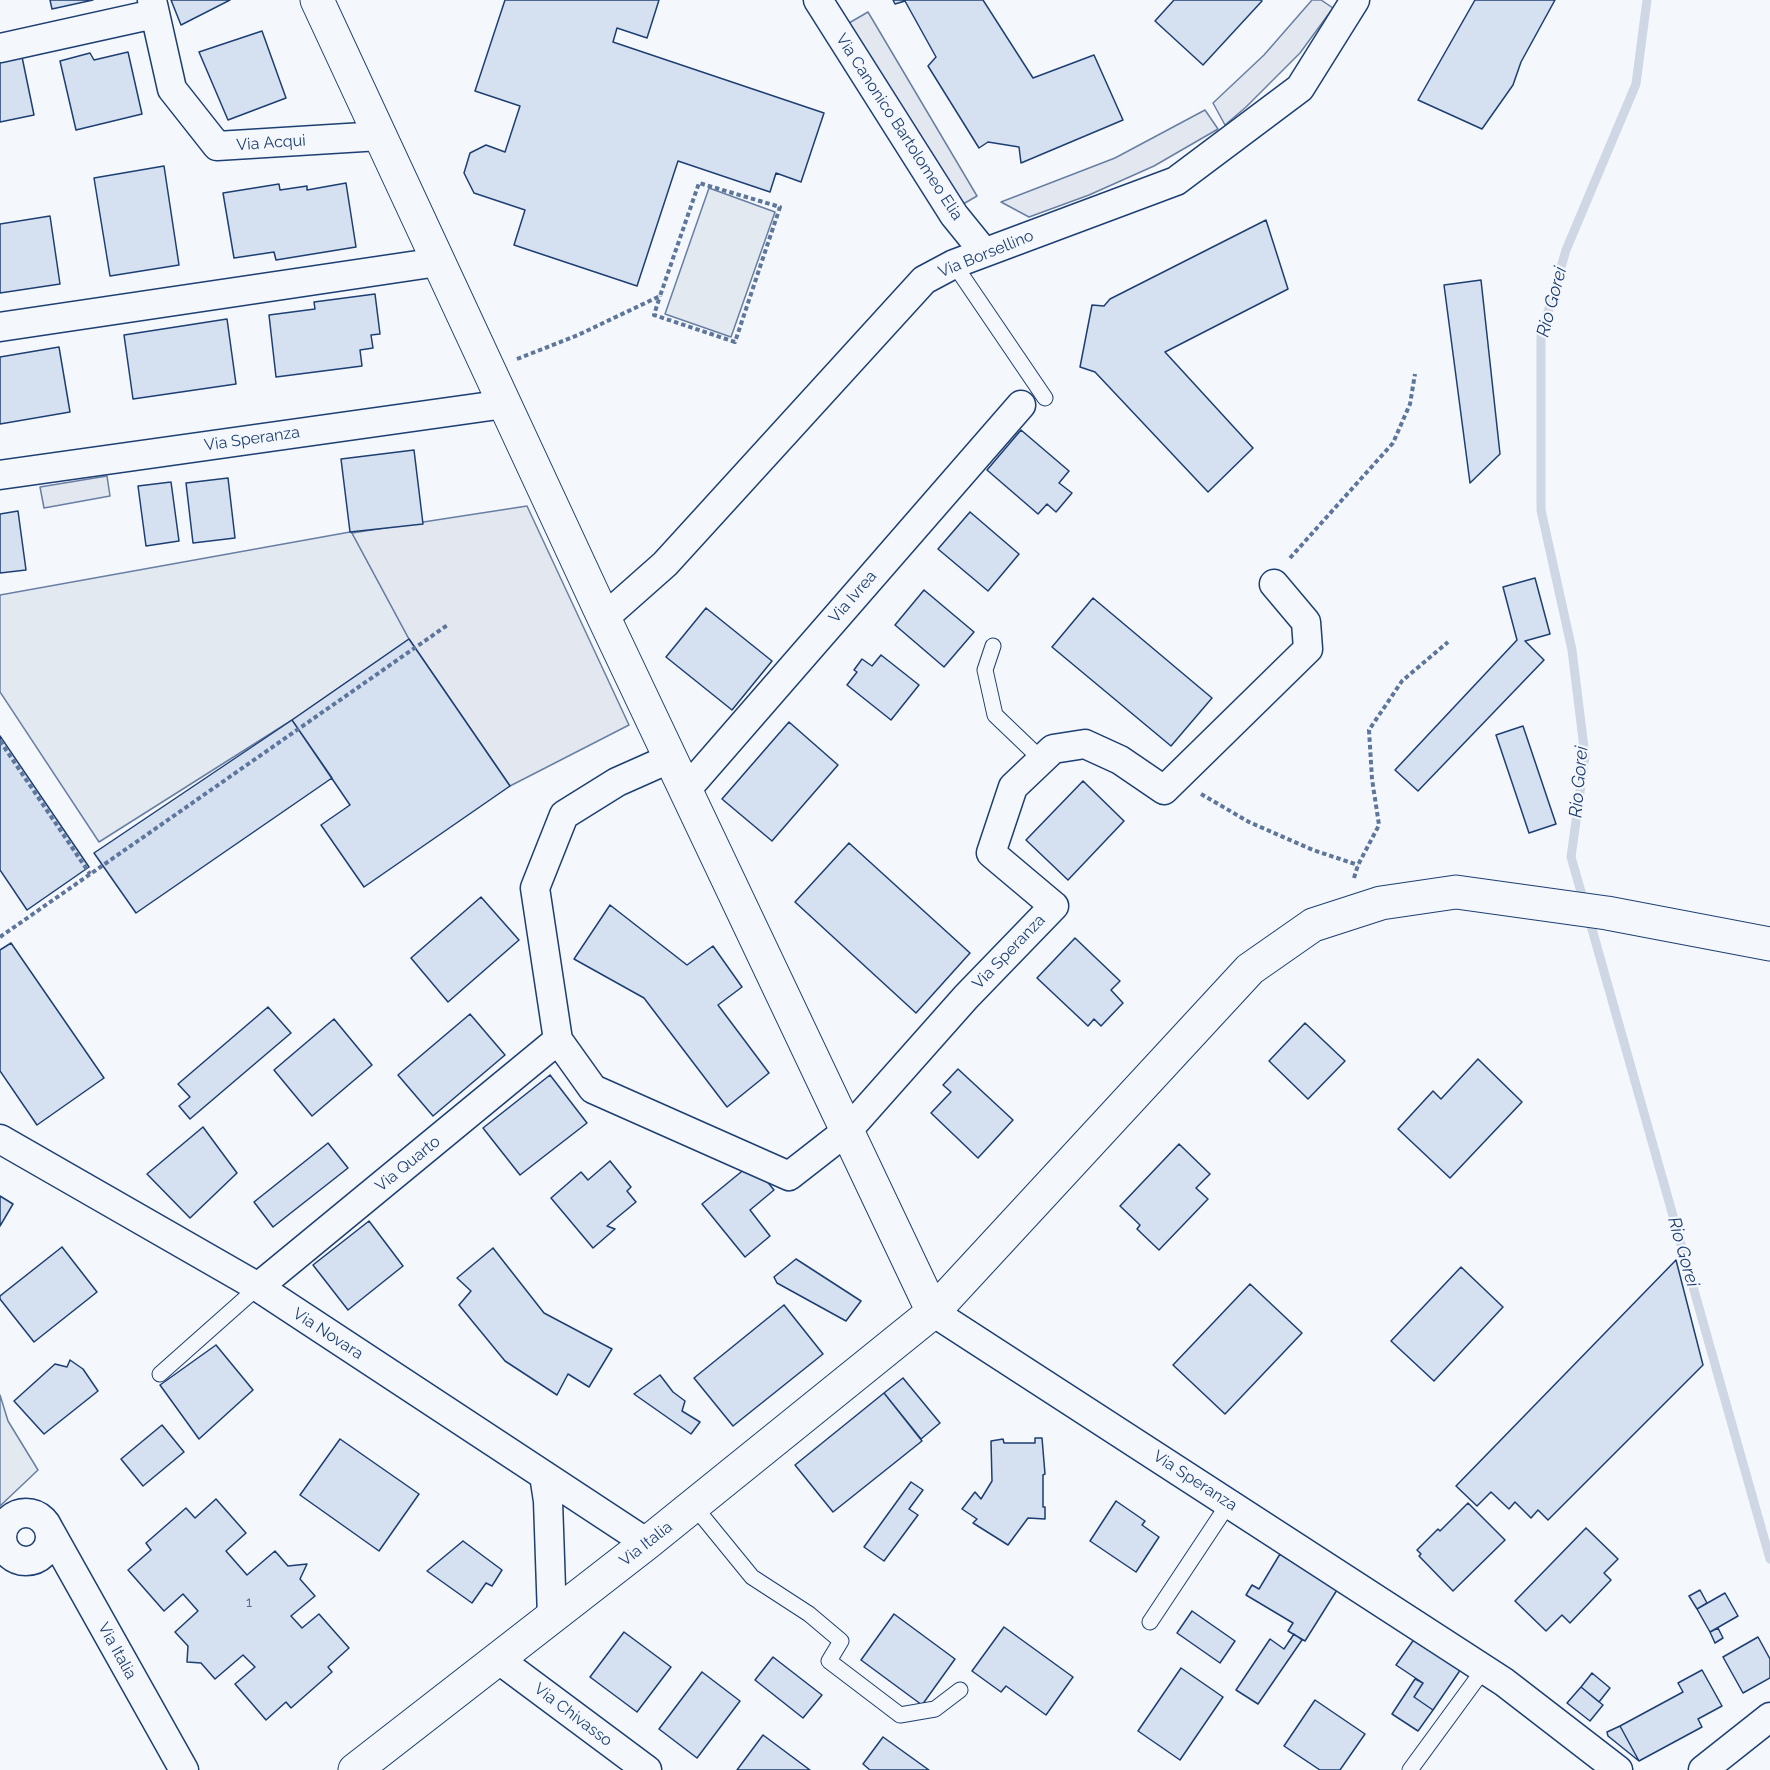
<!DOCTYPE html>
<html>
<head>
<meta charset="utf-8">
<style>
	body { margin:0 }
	canvas { display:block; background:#f4f7fb }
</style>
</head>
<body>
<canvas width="1770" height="1770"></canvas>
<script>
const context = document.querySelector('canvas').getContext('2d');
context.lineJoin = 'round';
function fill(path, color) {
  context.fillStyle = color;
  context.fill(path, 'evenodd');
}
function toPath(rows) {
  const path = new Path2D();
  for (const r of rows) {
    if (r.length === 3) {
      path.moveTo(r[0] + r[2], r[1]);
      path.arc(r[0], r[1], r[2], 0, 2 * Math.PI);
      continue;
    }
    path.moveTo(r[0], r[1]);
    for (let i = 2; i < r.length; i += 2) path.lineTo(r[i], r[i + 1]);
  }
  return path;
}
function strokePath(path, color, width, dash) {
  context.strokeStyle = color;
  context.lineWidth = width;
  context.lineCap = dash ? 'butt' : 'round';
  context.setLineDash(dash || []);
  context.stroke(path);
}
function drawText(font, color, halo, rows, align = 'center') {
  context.font = font + ' Raleway,sans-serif';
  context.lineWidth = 4.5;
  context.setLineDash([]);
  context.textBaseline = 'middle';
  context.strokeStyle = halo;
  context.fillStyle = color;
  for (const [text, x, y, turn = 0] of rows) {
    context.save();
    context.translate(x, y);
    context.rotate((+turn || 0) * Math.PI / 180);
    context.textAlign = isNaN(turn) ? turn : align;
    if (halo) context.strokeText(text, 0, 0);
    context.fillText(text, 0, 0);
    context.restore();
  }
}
const green = toPath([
	[709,188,775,212,731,337,665,314,709,188],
	[350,532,352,533,409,639,292,720,99,842,0,692,0,595,350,532],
	[0,1395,8,1421,38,1470,0,1506,0,1395]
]);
fill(green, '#e3e9f0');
strokePath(green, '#687fa3', 1.5);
const parking = toPath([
	[1312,0,1321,0,1333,8,1300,53,1246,107,1225,125,1213,103,1264,55,1312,0],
	[868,12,977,196,958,207,849,23,868,12],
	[1205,110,1218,129,1154,166,1089,195,1029,217,1001,202,1115,158,1205,110],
	[107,476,110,496,44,508,40,487,107,476],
	[527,506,629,725,510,786,409,639,352,533,527,506]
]);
fill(parking, '#e3e8f0');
strokePath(parking, '#687fa3', 1.5);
strokePath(toPath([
	[1584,902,1571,857,1585,756,1572,650,1541,510,1541,336,1566,250,1636,84,1647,0],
	[1588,915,1770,1559]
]), '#cfd7e4', 9);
const building = toPath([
	[50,0,93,0,52,9,50,0],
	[171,0,230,0,181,25,171,0],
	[505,0,659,0,647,38,617,28,613,42,824,113,801,182,776,173,770,192,678,161,637,286,514,245,525,210,474,193,464,173,470,153,486,145,505,152,520,106,475,91,505,0],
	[893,0,983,0,1033,78,1094,55,1123,120,1021,163,1019,147,988,142,979,148,928,66,936,57,905,1,895,4,893,0],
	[1174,0,1261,0,1262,1,1203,65,1155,21,1174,0],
	[1475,0,1555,0,1521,62,1513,85,1482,129,1418,100,1475,0],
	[262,31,286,98,228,120,199,52,262,31],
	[21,52,34,115,0,122,0,57,21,52],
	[128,52,142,114,76,130,60,61,90,53,94,60,128,52],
	[164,166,179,265,110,276,94,178,164,166],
	[346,183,356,247,276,260,274,252,234,258,223,193,279,184,280,190,307,186,307,190,346,183],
	[50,216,60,284,0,293,0,224,50,216],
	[1266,220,1288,289,1165,352,1253,448,1208,492,1095,372,1080,367,1092,305,1104,306,1110,299,1266,220],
	[1481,280,1500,454,1470,483,1444,285,1481,280],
	[375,294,380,334,371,335,373,348,360,350,362,366,276,377,269,315,315,309,314,302,375,294],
	[227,319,236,384,133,399,124,335,227,319],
	[59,347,70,412,0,424,0,357,59,347],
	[1021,430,1069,471,1059,483,1072,493,1056,512,1047,504,1038,514,987,470,1021,430],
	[414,450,423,524,350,532,341,459,414,450],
	[228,478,235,538,193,543,186,483,228,478],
	[171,482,179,541,146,546,138,486,171,482],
	[18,511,26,570,0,573,0,514,18,511],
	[970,512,1019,554,988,591,938,549,970,512],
	[1535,578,1550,634,1525,641,1544,660,1418,791,1395,770,1517,640,1503,587,1535,578],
	[924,590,974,632,944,667,895,625,924,590],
	[1093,598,1212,698,1171,746,1052,647,1093,598],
	[706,608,772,661,732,710,666,657,706,608],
	[409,639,510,786,364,887,321,825,350,805,292,720,409,639],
	[881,655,919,685,891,720,847,685,857,672,854,670,862,659,872,666,881,655],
	[292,720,332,778,136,913,94,853,292,720],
	[789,722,838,765,772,841,722,799,789,722],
	[1523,726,1556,824,1529,833,1496,735,1523,726],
	[0,736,89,867,27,910,0,870,0,736],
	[1083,781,1124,821,1068,880,1026,840,1083,781],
	[849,843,970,953,916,1013,795,902,849,843],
	[481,897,519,940,448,1002,411,958,481,897],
	[610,905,687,965,713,946,742,987,718,1005,769,1073,727,1107,644,998,574,959,610,905],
	[1075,938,1120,981,1111,990,1123,1003,1101,1026,1094,1019,1088,1026,1037,978,1075,938],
	[11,943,104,1078,37,1125,0,1071,0,950,11,943],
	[268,1007,291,1033,190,1119,179,1106,190,1097,178,1084,268,1007],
	[470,1014,505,1055,433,1116,398,1075,470,1014],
	[334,1019,372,1065,312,1116,274,1070,334,1019],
	[1305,1023,1345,1061,1308,1099,1269,1061,1305,1023],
	[1478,1059,1522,1102,1450,1178,1398,1129,1433,1091,1441,1099,1478,1059],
	[958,1069,1013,1120,978,1158,931,1113,951,1092,943,1085,958,1069],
	[550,1075,587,1123,520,1175,483,1128,550,1075],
	[203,1127,237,1173,190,1218,147,1174,203,1127],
	[328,1143,348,1168,273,1227,254,1202,328,1143],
	[1179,1144,1210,1174,1196,1188,1208,1199,1159,1250,1137,1229,1140,1225,1120,1206,1179,1144],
	[610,1161,631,1187,627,1191,636,1202,607,1226,615,1229,593,1248,551,1198,581,1172,588,1180,610,1161],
	[752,1163,774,1190,750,1210,770,1236,745,1257,702,1204,752,1163],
	[0,1196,13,1204,0,1226,0,1196],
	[369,1221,403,1266,348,1310,313,1265,369,1221],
	[62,1247,97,1292,34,1342,0,1299,0,1296,62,1247],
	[493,1248,544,1313,612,1349,589,1387,568,1374,557,1395,505,1361,459,1305,471,1291,457,1278,493,1248],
	[796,1259,861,1301,846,1321,777,1283,774,1277,796,1259],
	[1676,1260,1703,1365,1548,1520,1538,1510,1531,1518,1515,1502,1509,1509,1491,1492,1477,1506,1456,1486,1676,1260],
	[1461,1267,1503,1307,1434,1381,1391,1341,1461,1267],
	[1250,1284,1302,1333,1225,1414,1173,1365,1250,1284],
	[784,1305,823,1354,733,1426,694,1378,784,1305],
	[216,1345,253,1390,199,1439,160,1385,216,1345],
	[70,1360,83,1369,98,1391,44,1434,14,1401,55,1364,67,1367,70,1360],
	[660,1375,673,1392,685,1401,682,1411,700,1422,691,1434,634,1394,660,1375],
	[903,1378,940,1423,921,1439,884,1393,903,1378],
	[884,1393,922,1441,833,1512,795,1465,884,1393],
	[162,1425,184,1452,143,1486,121,1459,162,1425],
	[1035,1438,1042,1438,1045,1474,1043,1475,1043,1507,1045,1507,1045,1519,1028,1518,1008,1545,973,1523,977,1519,962,1509,975,1492,981,1499,992,1481,991,1441,1003,1439,1004,1443,1035,1443,1035,1438],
	[340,1439,419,1494,379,1551,300,1495,340,1439],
	[911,1482,923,1490,909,1509,918,1515,884,1561,864,1547,911,1482],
	[216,1499,246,1533,226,1551,247,1575,275,1551,288,1566,307,1564,300,1579,315,1596,291,1616,302,1628,319,1614,349,1648,328,1667,332,1672,291,1708,286,1702,266,1720,235,1684,255,1667,243,1655,215,1679,201,1663,187,1662,188,1646,175,1632,198,1611,183,1594,164,1611,128,1570,151,1550,146,1543,186,1508,195,1518,216,1499],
	[1116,1501,1145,1521,1142,1525,1159,1537,1136,1572,1090,1541,1116,1501],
	[1468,1503,1505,1540,1453,1591,1419,1556,1421,1554,1417,1550,1438,1529,1440,1531,1468,1503],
	[1586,1528,1618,1559,1604,1573,1611,1580,1570,1623,1562,1615,1546,1631,1515,1601,1586,1528],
	[463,1541,502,1570,492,1586,486,1583,472,1603,427,1571,463,1541],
	[1280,1554,1337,1590,1305,1641,1288,1631,1293,1623,1246,1595,1252,1585,1259,1589,1280,1554],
	[1700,1590,1707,1603,1697,1609,1689,1596,1700,1590],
	[1725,1593,1738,1616,1710,1632,1697,1609,1725,1593],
	[1192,1611,1235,1641,1220,1663,1177,1633,1192,1611],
	[894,1614,955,1659,922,1705,861,1660,894,1614],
	[1004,1627,1073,1677,1046,1715,1006,1686,1001,1692,972,1671,1004,1627],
	[1718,1628,1723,1638,1715,1643,1710,1632,1718,1628],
	[624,1632,671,1667,637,1712,590,1677,624,1632],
	[1294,1634,1302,1640,1258,1704,1236,1690,1270,1639,1284,1649,1294,1634],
	[1758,1637,1770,1659,1770,1678,1743,1693,1723,1657,1758,1637],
	[1415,1638,1461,1669,1433,1710,1414,1697,1423,1683,1396,1665,1415,1638],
	[773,1657,822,1695,803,1718,755,1680,773,1657],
	[1181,1668,1223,1697,1180,1760,1138,1731,1181,1668],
	[1702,1670,1722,1706,1698,1719,1702,1727,1639,1761,1620,1726,1683,1692,1678,1683,1702,1670],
	[702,1672,740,1701,697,1758,659,1729,702,1672],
	[1592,1673,1610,1688,1599,1702,1581,1687,1592,1673],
	[1415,1679,1423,1683,1414,1697,1433,1710,1418,1731,1392,1714,1415,1679],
	[1581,1687,1603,1705,1590,1721,1567,1703,1581,1687],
	[1315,1700,1365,1734,1340,1770,1320,1770,1284,1746,1315,1700],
	[1620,1726,1639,1761,1608,1736,1607,1732,1620,1726],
	[763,1735,810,1770,737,1770,763,1735],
	[883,1737,929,1770,870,1770,863,1764,883,1737]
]);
fill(building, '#d5e0f0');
strokePath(building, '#1d3f73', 1.5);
const service = toPath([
	[954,264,1045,398],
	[993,646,985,670,995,715,1042,760],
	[160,1374,258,1287],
	[694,1506,752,1577,809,1614,841,1641,829,1661,900,1715,935,1709,960,1690],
	[1150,1622,1229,1503],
	[1410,1770,1484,1669]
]);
const minor = toPath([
	[152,0,172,89,217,146,380,136],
	[818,0,954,215,984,252],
	[0,48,154,14],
	[0,327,438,262],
	[0,475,505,404],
	[604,618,665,564,924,280,954,264,1176,181,1300,88,1355,0],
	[671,758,617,782,564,815,535,888,558,1040,593,1089,789,1176,848,1130,966,997,1054,906,991,853,1013,787,1053,749,1085,744,1120,760,1164,790,1308,649,1306,622,1274,584],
	[686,790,1021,405],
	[0,1139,258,1287,647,1543],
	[258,1287,558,1040],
	[933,1312,1504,1682,1618,1770],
	[544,1475,548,1501,552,1617],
	[26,1537,24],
	[50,1531,184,1770],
	[498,1659,647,1770],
	[1703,1770,1770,1717]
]);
const tertiary = toPath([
	[317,0,604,618,933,1312],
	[355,1770,647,1543,933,1312,1250,969,1313,925,1381,903,1456,892,1607,913,1770,944]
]);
strokePath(service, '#1d3f73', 17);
strokePath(minor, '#1d3f73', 31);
strokePath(tertiary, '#1d3f73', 35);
strokePath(toPath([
	[517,359,578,335,660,296,699,183,780,207,735,342,654,315,660,296],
	[1290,558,1393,443,1410,404,1415,374],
	[0,741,90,874],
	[1201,794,1249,822,1313,850,1358,865],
	[1354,878,1358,865,1379,825,1372,779,1369,730,1402,681,1448,642],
	[0,937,449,624],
	[0,1517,7,1522]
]), '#5e769c', 4, [4.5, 3]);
strokePath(service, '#f4f7fb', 15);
strokePath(minor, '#f4f7fb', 28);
strokePath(tertiary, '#f4f7fb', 33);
drawText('14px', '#4b6792', null, [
	["1",249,1603]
]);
drawText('16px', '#1d3f73', '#f4f7fb', [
	["Via Canonico Bartolomeo Elia",899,127,57],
	["Via Acqui",271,143,-4],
	["Via Borsellino",986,254,-22],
	["Via Speranza",252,439,-8],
	["Via Ivrea",853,597,-49],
	["Via Speranza",1009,952,-46],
	["Via Quarto",408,1164,-39],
	["Via Novara",328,1334,33],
	["Via Speranza",1195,1481,33],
	["Via Italia",646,1544,-38],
	["Via Italia",117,1651,61],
	["Via Chivasso",573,1715,37]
]);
drawText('italic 18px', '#1d3f73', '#f4f7fb', [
	["Rio Gorei",1552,302,-75],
	["Rio Gorei",1579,782,-85],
	["Rio Gorei",1683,1252,74]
]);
</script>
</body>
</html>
